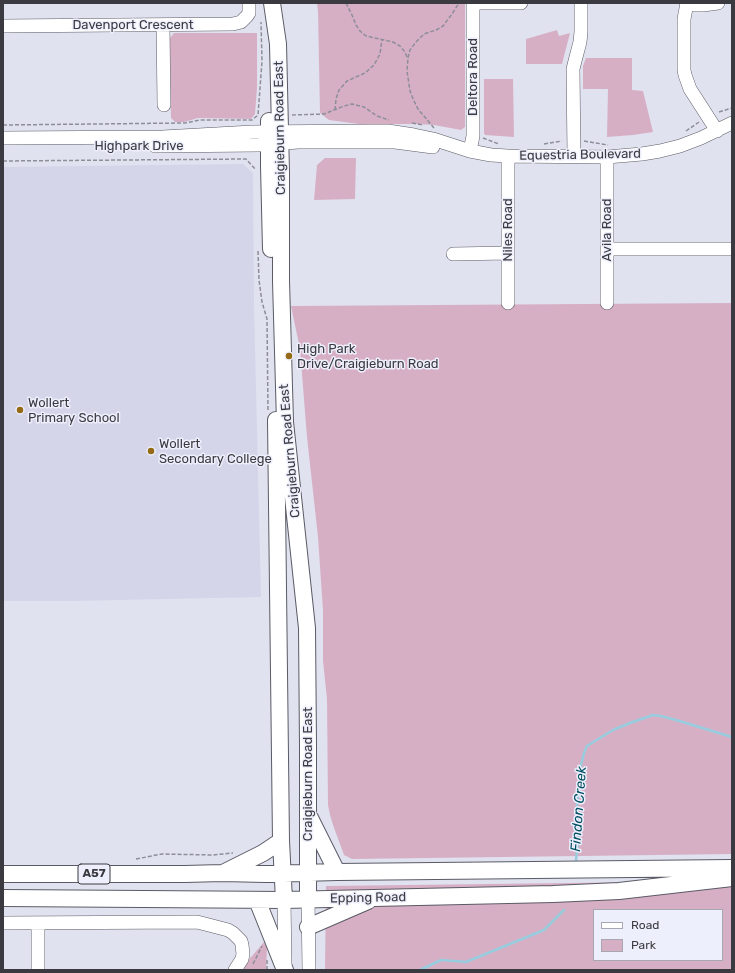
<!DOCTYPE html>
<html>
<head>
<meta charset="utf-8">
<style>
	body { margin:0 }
	#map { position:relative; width:735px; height:973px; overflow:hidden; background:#e0e2ef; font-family:Rubik,sans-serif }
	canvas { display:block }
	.frame { position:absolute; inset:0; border:4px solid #3a3a40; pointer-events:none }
	.legend { position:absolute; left:593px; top:909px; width:130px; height:52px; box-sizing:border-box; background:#eeeffc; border:1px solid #a6a7b1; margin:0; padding:5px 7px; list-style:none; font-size:12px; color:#3a3a40 }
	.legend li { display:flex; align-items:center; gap:8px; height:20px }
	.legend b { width:20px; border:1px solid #a6a7b1 }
</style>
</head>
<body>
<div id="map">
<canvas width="735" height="973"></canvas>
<div class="frame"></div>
<ul class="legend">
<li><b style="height:5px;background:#fff"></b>Road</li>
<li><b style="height:11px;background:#d7afc5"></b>Park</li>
</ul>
</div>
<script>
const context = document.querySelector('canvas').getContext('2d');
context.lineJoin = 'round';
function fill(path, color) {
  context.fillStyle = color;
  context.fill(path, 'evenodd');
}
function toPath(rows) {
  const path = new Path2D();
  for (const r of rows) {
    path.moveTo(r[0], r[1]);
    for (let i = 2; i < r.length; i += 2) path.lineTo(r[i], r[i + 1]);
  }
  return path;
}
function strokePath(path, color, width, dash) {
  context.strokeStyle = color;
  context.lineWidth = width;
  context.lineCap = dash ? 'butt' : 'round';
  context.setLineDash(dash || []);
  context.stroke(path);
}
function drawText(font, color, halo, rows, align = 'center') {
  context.font = font + ' Rubik,sans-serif';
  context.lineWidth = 3;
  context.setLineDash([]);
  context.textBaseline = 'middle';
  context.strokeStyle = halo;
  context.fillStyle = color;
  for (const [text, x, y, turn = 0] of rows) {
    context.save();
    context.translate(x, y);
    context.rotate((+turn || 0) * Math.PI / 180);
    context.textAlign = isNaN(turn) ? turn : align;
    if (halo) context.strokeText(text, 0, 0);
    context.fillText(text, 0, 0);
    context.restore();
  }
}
fill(toPath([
	[243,164,253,173,254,306,261,597,71,601,3,601,3,167]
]), '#d4d5e9');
fill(toPath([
	[317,3,465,3,465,127,461,130,434,125,418,124,359,124,329,120,320,113,318,11],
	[557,30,559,36,570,33,562,64,526,64,526,39],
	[174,33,257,33,257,88,255,114,251,119,198,118,184,122,175,122,171,118,170,38],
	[586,58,632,58,632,90,643,91,653,132,633,135,607,137,608,89,583,89,583,66],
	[484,79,513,79,514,137,485,135,484,133],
	[325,158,356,158,355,199,314,200,317,165],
	[732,303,732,854,352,859,344,855,333,825,330,815,328,805,327,699,323,661,323,611,318,537,307,437,300,349,291,306],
	[732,881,732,970,325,970,326,886],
	[594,910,722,910,722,960,594,960],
	[264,942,267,948,266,970,240,970]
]), '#d7afc5');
strokePath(toPath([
	[576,860,578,843,577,801,580,790,581,765,584,753,587,746,613,730,630,723,653,715,661,716,676,720,732,737],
	[420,970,441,960,466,962,544,930,564,910]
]), '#97cdde', 2.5);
const minor = toPath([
	[473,3,521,3],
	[686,3,694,5,703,5,718,3],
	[687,3,684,19,684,70,685,75,690,89,717,131],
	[163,25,164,105],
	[3,26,233,24,241,22,247,16,249,13,249,3],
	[3,138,163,137,252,132,372,131,388,131,414,135,433,139,470,151,491,155,508,156,607,157,642,154,660,151,680,146,701,138,732,123],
	[155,146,259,145,298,142,395,142,433,147],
	[470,151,473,136,473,3],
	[508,156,508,303],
	[574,156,573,69,575,61,580,42,581,32,581,3],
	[607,249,732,249],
	[453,254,508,253],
	[607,303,607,157],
	[308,899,309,970],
	[284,900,285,964],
	[3,923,197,922,205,924,228,930,233,933,241,941,242,945,243,954,242,959,235,970],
	[38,923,38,970]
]);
const major = toPath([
	[272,3,278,44,281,173,281,281,285,422,307,628,308,746,308,899],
	[269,121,269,166,271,249],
	[276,420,281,841,284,900],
	[310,818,337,872],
	[223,873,263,853,281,841],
	[3,874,185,874,222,873,266,874,337,872,732,868],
	[3,898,284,900,553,894,619,891,732,878],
	[257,900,285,970],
	[308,927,368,901]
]);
strokePath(minor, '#5a5b66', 14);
strokePath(major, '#5a5b66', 18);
strokePath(toPath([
	[346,3,352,15,356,25,360,31,366,36,393,42,400,46,405,52,407,57],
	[335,110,336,99,339,90,347,81,365,73,374,65,380,54,382,39],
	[719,112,732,108],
	[292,115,324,114,344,106,352,104,364,107,377,116,389,120],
	[412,123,424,125],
	[3,125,185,123,200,120,252,120,258,115,262,61,261,22],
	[434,128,418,109,414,101,410,91,407,71,408,58,410,50,416,42,424,34,436,30,443,26,452,14,459,3],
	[686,131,699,122],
	[483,138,499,144],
	[584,141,608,145],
	[544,144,562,141],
	[3,161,246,159,256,170],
	[258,251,259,280,262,302,267,319,268,411],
	[136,859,162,854,213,855,233,853],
	[267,960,267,970],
	[253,964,262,946]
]), '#8d8e98', 1.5, [4, 2]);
strokePath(minor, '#fff', 13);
strokePath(major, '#fff', 16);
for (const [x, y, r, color] of [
	[289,356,4,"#956a15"],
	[20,410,4,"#956a15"],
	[151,451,4,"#956a15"]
]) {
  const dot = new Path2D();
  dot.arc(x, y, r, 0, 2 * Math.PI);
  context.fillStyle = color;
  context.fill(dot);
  strokePath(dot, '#eeeffc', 1.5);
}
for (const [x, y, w] of [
	[94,874,32]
]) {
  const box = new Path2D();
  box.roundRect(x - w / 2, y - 10, w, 20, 3);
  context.fillStyle = '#eeeffc';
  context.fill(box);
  strokePath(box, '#3a3a40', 1);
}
drawText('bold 12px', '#3a3a40', null, [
	["A57",94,874]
]);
drawText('13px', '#3a3a40', '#eeeffc', [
	["Davenport Crescent",133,25],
	["Deltora Road",473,77,-90],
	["Craigieburn Road East",280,128,-91],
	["Highpark Drive",139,146],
	["Equestria Boulevard",580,155,-1],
	["Niles Road",508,230,-90],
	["Avila Road",607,230,-90],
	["Craigieburn Road East",290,451,-95],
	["Craigieburn Road East",308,774,-90],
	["Epping Road",368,898,-1]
]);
drawText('13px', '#3a3a40', '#eeeffc', [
	["High Park",297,349],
	["Drive/Craigieburn Road",297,364],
	["Wollert",28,403],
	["Primary School",28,418],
	["Wollert",159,444],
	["Secondary College",159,459]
], 'left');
drawText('italic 14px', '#004f61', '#eeeffc', [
	["Findon Creek",579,809,-86]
]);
</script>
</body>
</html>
